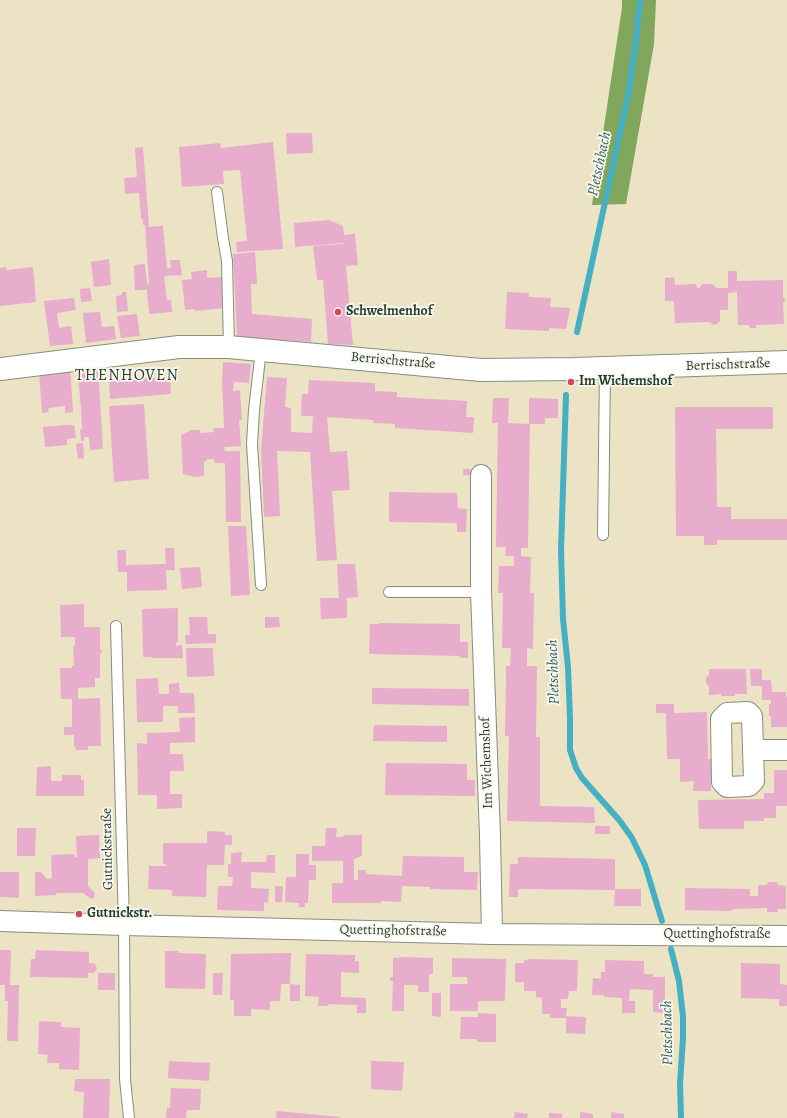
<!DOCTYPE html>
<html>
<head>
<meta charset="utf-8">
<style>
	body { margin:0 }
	canvas { display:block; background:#ebe3c3 }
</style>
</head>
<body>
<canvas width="787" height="1118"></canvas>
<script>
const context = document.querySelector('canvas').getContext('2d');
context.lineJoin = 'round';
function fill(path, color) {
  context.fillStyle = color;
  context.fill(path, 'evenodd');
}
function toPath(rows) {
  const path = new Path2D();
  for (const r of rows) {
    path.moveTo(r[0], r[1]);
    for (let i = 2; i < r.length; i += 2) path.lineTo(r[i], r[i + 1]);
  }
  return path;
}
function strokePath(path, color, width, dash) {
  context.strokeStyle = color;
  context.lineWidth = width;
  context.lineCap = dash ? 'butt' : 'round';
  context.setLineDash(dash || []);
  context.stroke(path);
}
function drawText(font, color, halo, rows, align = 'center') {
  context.font = font + ' Alegreya,serif';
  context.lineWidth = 3.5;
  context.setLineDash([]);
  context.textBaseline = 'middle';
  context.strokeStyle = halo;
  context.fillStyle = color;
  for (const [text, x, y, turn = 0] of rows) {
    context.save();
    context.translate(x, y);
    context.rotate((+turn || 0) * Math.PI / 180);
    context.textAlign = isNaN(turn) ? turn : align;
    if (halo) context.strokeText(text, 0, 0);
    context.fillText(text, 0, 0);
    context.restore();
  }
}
fill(toPath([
	[622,0,656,0,654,44,626,204,592,205,622,8]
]), '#81a75d');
strokePath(toPath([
	[577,332,628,96,636,41,640,0],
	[566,395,561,550,563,619,568,667,570,718,570,750,576,768,582,778,620,821,632,838,645,865,662,921],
	[671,949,679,981,683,1017,683,1038,680,1084,681,1118]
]), '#45afc3', 6);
fill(toPath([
	[286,133,312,133,313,153,287,154],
	[273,142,283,249,237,252,236,242,247,241,240,170,223,171,224,184,182,187,179,147,220,143,221,148],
	[143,147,149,227,163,226,167,268,171,268,170,260,180,260,182,275,164,276,167,300,171,300,172,312,149,314,147,290,135,290,134,265,145,264,147,284,149,283,145,225,143,225,143,219,141,219,139,193,125,194,124,178,137,177,135,148],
	[329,220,343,226,344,235,355,234,358,265,346,266,353,345,328,344,323,280,317,280,313,246,344,244,344,243,295,247,294,223],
	[255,252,257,284,251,284,252,314,312,319,311,342,237,337,233,254],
	[109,259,111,285,94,287,91,262],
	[6,267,7,270,33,267,36,302,0,306,0,268],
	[207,270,207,278,221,277,224,308,195,311,195,309,185,310,182,280,192,279,191,272],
	[728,271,737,271,737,281,783,280,783,297,786,300,783,303,784,324,756,325,756,328,750,328,749,325,738,325,737,292,728,293,728,310,720,310,720,321,717,324,713,325,710,322,675,323,674,301,665,301,665,278,674,277,675,285,696,284,697,288,699,288,703,284,712,284,717,288,728,288],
	[90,288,92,301,81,302,80,289],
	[122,292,126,292,128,311,117,312,116,296,122,295],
	[507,292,529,293,529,297,551,298,550,307,570,308,566,329,549,328,549,331,505,329],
	[74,298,76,310,57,313,59,328,71,326,73,344,50,346,44,301],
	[100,312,102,327,114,326,116,339,86,343,83,313],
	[137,314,140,336,121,338,117,316],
	[223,362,251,364,249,383,234,382,233,391,240,390,242,420,239,420,241,446,224,447,225,451,240,451,241,522,226,522,225,463,215,463,214,459,207,459,207,461,204,461,204,476,194,477,183,474,181,435,191,430,200,430,200,433,214,432,213,428,224,428,222,382],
	[98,366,103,449,90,450,89,437,84,437,84,441,81,441,80,429,82,429,81,408,77,367],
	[70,367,73,412,65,413,65,406,48,408,49,412,42,413,39,371],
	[170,377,171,394,110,399,109,381],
	[267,377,287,378,285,407,291,408,291,432,312,433,313,416,301,416,302,394,308,394,309,380,375,383,375,391,397,392,397,397,467,401,466,417,474,417,473,433,395,428,395,424,373,423,373,420,327,417,330,452,347,451,350,490,332,491,337,560,317,561,310,452,277,451,280,516,264,517,261,450],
	[493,398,509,398,508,423,530,424,528,548,521,548,521,556,531,557,530,593,534,593,533,649,527,648,527,666,537,666,536,737,540,737,540,806,594,807,595,823,507,821,509,736,505,736,506,682,506,666,510,666,511,648,502,648,503,593,498,593,499,566,514,566,514,556,505,556,506,547,496,547,498,423,492,423],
	[529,398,558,399,558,418,545,418,545,424,529,424],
	[144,404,149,479,114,482,109,406],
	[675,407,773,407,773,429,716,429,717,507,731,507,731,519,787,519,787,540,717,540,717,545,704,545,704,536,676,536],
	[67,425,74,425,76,438,67,439,67,445,45,447,43,427],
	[83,443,84,458,78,459,76,444],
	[463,469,470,469,470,475,463,475],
	[389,492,457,493,458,508,467,509,466,532,457,532,457,523,389,522],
	[228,526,246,526,250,595,231,596],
	[165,548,174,548,175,570,166,570,167,590,127,591,127,572,118,572,117,550,126,550,126,565,166,564],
	[337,564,355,564,358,597,347,598,347,618,321,619,320,598,339,598],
	[200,567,202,587,182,589,180,568],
	[84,604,84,627,100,627,100,650,102,650,102,653,100,653,100,678,95,678,95,687,78,688,78,699,100,698,101,746,88,746,88,750,76,750,75,746,74,746,74,735,64,735,64,727,72,727,72,699,61,699,60,668,72,668,72,666,74,666,73,646,75,646,75,637,61,637,60,605],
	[178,608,178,642,176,642,176,646,182,645,183,658,152,658,152,657,143,657,142,609],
	[189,617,207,617,208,634,216,634,216,643,186,644,185,635,190,635],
	[265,617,279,617,280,627,265,628],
	[379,623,460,624,460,642,468,642,468,658,459,658,460,656,369,654,370,624,379,624],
	[186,648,213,648,214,676,187,677],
	[709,669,746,669,747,694,735,694,735,696,721,696,721,694,709,695,709,686,706,683,706,678,709,675],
	[750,669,762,669,762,680,771,680,772,692,786,692,786,697,787,696,787,727,771,727,771,716,769,716,769,704,771,704,771,700,762,700,762,686,751,686],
	[158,678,159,694,169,694,169,684,179,683,180,693,194,693,195,713,178,713,178,706,163,706,163,722,137,722,136,679],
	[372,688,469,689,469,706,372,704],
	[656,704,674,704,674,713,707,712,708,759,711,759,711,791,693,791,694,781,680,782,680,759,667,759,666,713,656,713],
	[195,717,195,742,170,743,170,754,183,754,184,771,170,771,170,794,182,794,182,808,157,809,157,795,138,795,137,743,147,744,147,733,180,732,179,718],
	[374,725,447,726,447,742,373,741],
	[386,763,467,764,467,780,475,780,475,796,385,795],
	[51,766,51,781,62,781,62,775,81,775,81,780,84,780,84,796,36,796,37,767],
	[774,770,787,770,787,806,776,806,776,818,764,818,764,821,744,821,744,829,699,829,698,800,764,799,764,793,774,793],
	[595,826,610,826,610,834,595,834],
	[17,828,36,828,35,856,17,856],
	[326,828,337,828,336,837,343,837,344,835,362,835,362,856,354,859,354,880,358,880,358,870,366,870,366,874,402,876,403,856,464,857,464,872,478,872,477,890,430,889,430,887,402,886,401,902,381,901,381,903,332,903,332,883,343,883,343,861,312,861,312,846,325,846],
	[207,831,225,832,225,835,232,835,232,845,225,845,224,865,207,865,206,897,172,896,172,890,148,889,149,866,166,866,166,864,163,864,163,843,207,843],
	[99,835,100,858,88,859,88,886,95,893,94,898,91,899,83,893,57,893,56,895,35,896,35,872,41,872,47,879,52,878,51,855,74,854,75,857,77,857,76,836],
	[242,852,241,862,266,862,267,855,275,855,275,873,251,872,251,888,269,889,268,903,264,902,264,911,217,910,218,886,232,886,233,877,228,877,228,864,231,864,231,853],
	[296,854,309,854,309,865,316,865,316,880,309,880,308,903,305,903,305,907,299,907,299,903,285,902,286,877,296,877],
	[518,857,615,859,615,889,641,889,641,906,614,906,615,890,518,889,518,897,509,897,510,864,518,864],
	[0,872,19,872,19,898,0,897],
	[768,882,777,882,778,885,786,886,786,909,777,909,778,912,767,912,767,908,732,909,731,911,685,910,685,888,750,889,750,896,758,896,758,885,767,885],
	[275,886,283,886,282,902,275,902],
	[0,950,11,950,10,985,19,985,18,1041,7,1041,8,1001,5,1001,5,985,0,985],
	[36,950,89,952,89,963,95,964,97,968,94,973,88,973,88,978,30,977,31,959,35,959],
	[165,951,178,951,179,953,206,954,205,989,165,988],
	[291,953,290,984,281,984,280,1001,270,1001,270,1010,251,1009,251,1016,234,1016,234,1000,230,1000,231,954],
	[306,954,355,955,355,961,359,961,359,973,341,972,341,997,366,998,366,1013,357,1013,357,1005,329,1004,328,1006,318,1006,319,997,305,996],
	[405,957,433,958,433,974,429,974,429,992,418,992,418,985,404,985,404,1011,392,1011,393,981,390,981,390,977,393,977,393,958],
	[452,958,506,959,505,1001,478,1001,478,1011,450,1011,450,984,468,984,467,977,452,977],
	[529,959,578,960,577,991,569,991,568,999,561,999,561,1008,567,1008,566,1016,586,1017,585,1034,566,1033,566,1018,550,1018,550,1014,542,1014,542,998,536,997,536,991,524,991,524,982,515,982,515,963,524,963,524,961],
	[605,960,644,961,644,974,653,974,653,977,665,977,665,1013,653,1012,653,990,630,989,629,1001,635,1001,635,1013,622,1013,622,998,604,997,604,995,592,995,593,978,601,979,601,972,605,972],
	[741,963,780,964,780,984,787,985,787,1006,779,1006,779,999,741,998],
	[98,973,115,973,115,990,98,990],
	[213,973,223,973,222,995,213,995],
	[290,984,300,985,300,1001,290,1001],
	[432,993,441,993,441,1017,432,1016],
	[478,1013,496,1014,496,1042,477,1042,477,1039,460,1039,461,1017,478,1017],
	[39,1021,61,1022,61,1027,80,1028,79,1070,59,1069,59,1063,47,1063,48,1055,38,1054],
	[169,1061,210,1063,209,1081,168,1078],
	[371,1061,404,1062,402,1091,371,1089],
	[75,1079,110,1079,109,1118,83,1118,84,1092,74,1091],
	[171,1088,201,1089,200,1110,187,1110,186,1118,166,1118,167,1107,170,1108],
	[277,1111,340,1117,340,1118,276,1118],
	[515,1112,528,1114,527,1118,514,1118],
	[580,1112,593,1114,593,1118,580,1118],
	[611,1112,624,1114,624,1118,611,1118],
	[549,1113,562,1114,562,1118,549,1118]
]), '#e8accd');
const service = toPath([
	[217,192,223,238,227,261,229,347],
	[603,535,605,369],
	[261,585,252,444,254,410,261,350],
	[389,592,481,592],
	[116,626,124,925,125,1079,129,1118]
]);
const minor = toPath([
	[481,475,481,592,490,836,492,934],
	[748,712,752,716,754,781,749,786,727,787,722,782,721,719,727,713,748,712],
	[753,750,787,750],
	[0,921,124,925,492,934,787,936]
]);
const tertiary = toPath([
	[0,369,179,347,228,347,481,370,574,369,787,362]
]);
strokePath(service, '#85907c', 12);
strokePath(minor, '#85907c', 22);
strokePath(tertiary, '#85907c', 24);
strokePath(service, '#fff', 10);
strokePath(minor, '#fff', 20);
strokePath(tertiary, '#fff', 22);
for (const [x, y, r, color] of [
	[338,312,4,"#d1495b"],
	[571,382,4,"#d1495b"],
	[79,914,4,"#d1495b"]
]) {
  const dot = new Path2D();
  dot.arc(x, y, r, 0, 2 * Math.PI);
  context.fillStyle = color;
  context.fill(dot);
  strokePath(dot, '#fbf7ec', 1.5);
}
drawText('bold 14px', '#1f3d34', '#fbf7ec', [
	["Schwelmenhof",346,312],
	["Im Wichemshof",579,382],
	["Gutnickstr.",87,914]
], 'left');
drawText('14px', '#1f3d34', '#fbf7ec', [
	["Berrischstraße",393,361,5],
	["Berrischstraße",728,365,-2],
	["Im Wichemshof",487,763,-92],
	["Gutnickstraße",108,849,-91],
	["Quettinghofstraße",393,931,1],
	["Quettinghofstraße",717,935]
]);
drawText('italic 15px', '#2a5f5f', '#fbf7ec', [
	["Pletschbach",600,164,-78],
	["Pletschbach",554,672,-92],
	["Pletschbach",668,1033,-91]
]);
context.letterSpacing = '1px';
drawText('16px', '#1f3d34', '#fbf7ec', [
	["THENHOVEN",127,376]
]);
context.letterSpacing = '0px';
</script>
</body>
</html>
